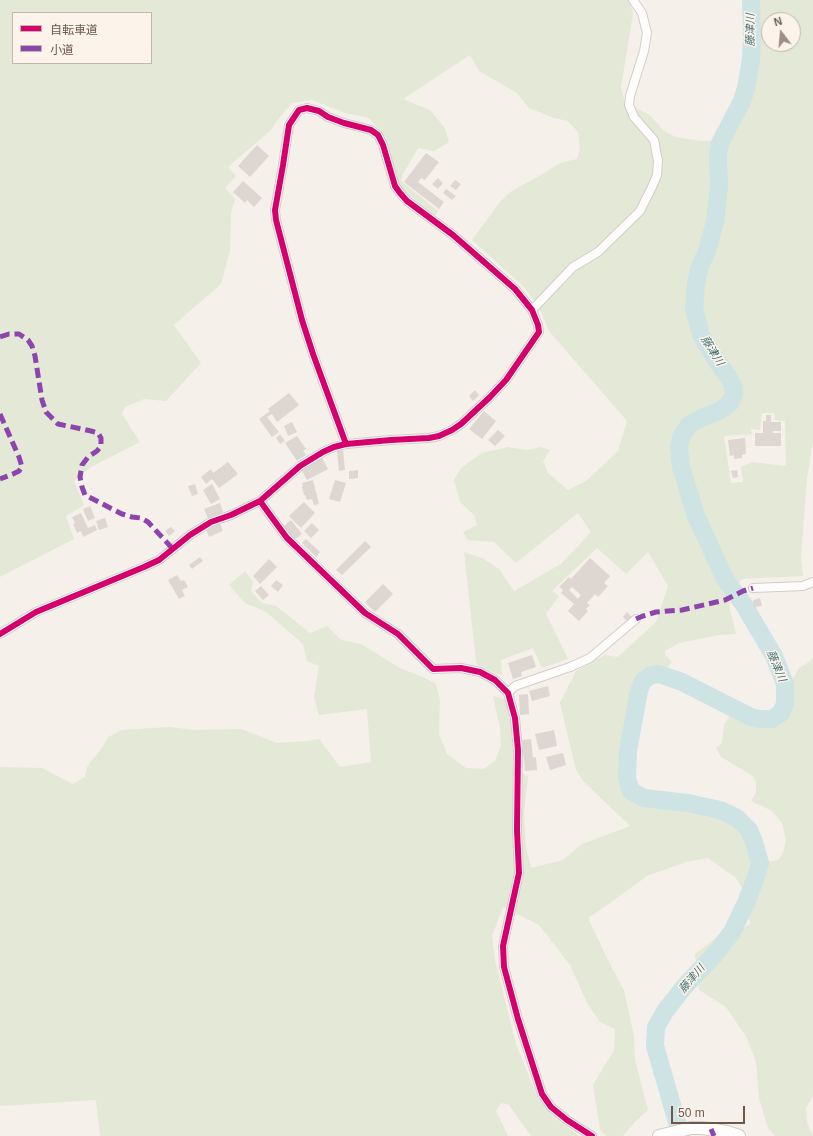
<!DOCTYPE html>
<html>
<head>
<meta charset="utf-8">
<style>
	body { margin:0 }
	#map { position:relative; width:813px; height:1136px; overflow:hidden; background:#f5f0ea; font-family:Arial,"Noto Sans JP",sans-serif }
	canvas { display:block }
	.legend { position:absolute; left:12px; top:12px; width:140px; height:52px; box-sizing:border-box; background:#fcf4eb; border:1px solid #c3b6ac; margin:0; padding:5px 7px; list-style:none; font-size:12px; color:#6e584e }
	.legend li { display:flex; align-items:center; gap:8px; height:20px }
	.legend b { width:20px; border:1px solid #c3b6ac }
	.north { position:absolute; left:761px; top:12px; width:40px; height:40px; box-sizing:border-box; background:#fcf4eb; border:1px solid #c3b6ac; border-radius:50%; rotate:344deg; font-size:11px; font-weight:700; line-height:16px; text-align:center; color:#6e584e }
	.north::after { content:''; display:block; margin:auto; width:14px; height:18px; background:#9d8d85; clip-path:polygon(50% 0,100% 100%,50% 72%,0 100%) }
	.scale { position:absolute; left:671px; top:1106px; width:74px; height:18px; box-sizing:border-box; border:2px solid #6e584e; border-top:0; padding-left:5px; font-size:12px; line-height:14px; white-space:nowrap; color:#6e584e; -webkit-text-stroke:3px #fcf4eb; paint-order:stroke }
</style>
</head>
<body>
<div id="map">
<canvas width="813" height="1136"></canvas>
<ul class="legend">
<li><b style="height:5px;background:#d6006c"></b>自転車道</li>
<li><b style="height:5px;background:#8e44ad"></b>小道</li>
</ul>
<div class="north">N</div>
<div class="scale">50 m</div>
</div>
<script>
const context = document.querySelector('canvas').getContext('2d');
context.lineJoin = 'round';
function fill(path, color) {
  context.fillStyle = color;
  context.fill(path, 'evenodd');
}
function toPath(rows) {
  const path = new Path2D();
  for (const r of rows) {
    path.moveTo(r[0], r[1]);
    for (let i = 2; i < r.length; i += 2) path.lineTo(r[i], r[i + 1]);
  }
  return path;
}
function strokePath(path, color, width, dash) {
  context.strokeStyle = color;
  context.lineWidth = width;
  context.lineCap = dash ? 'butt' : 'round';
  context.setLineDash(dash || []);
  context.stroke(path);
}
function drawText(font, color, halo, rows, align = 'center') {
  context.font = font + ' Arial,"Noto Sans JP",sans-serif';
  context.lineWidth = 3;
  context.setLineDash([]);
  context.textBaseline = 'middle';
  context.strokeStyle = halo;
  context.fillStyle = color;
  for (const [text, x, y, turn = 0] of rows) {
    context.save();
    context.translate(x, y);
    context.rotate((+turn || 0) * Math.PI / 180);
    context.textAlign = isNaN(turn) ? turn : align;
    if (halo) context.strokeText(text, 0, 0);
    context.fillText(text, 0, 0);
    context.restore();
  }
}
fill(toPath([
	[0,0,629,0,633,14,621,87,625,103,650,115,664,131,676,137,700,141,727,141,747,103,758,51,758,0,813,0,813,441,807,479,801,558,803,576,742,579,729,594,730,610,736,634,719,635,679,643,665,651,665,655,672,662,664,671,652,670,641,679,634,697,623,772,629,791,637,799,715,812,733,820,746,830,754,847,757,863,765,861,767,862,774,861,779,859,783,853,786,840,782,823,772,811,751,801,756,793,756,782,753,776,721,757,716,748,722,743,724,725,730,715,740,706,757,712,771,711,778,706,799,668,809,662,813,658,813,1095,806,1108,807,1122,811,1132,813,1134,813,1136,775,1136,768,1128,759,1098,756,1062,747,1038,726,1007,699,990,695,954,721,934,741,929,750,924,746,895,736,878,708,858,686,862,647,876,603,908,588,918,606,956,624,991,634,1036,635,1060,648,1110,635,1122,623,1136,606,1136,600,1130,593,1085,614,1050,615,1029,600,1022,588,1005,570,965,539,925,503,907,492,936,495,960,516,1044,537,1096,551,1115,579,1136,531,1136,509,1105,501,1103,496,1111,508,1136,100,1136,96,1100,0,1106,0,767,42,768,73,784,85,777,87,767,102,748,108,737,122,730,169,727,195,730,241,729,277,743,308,741,319,739,340,767,371,762,367,709,319,715,314,697,319,666,307,661,303,644,266,612,245,603,229,585,245,571,253,582,251,591,262,603,276,606,310,633,327,626,341,640,361,644,400,668,425,678,436,684,440,700,439,734,447,754,466,768,484,769,495,761,501,745,500,728,493,696,505,699,512,720,514,767,528,777,524,813,526,847,531,868,563,860,582,844,630,826,583,781,576,770,560,703,576,671,605,655,618,657,656,622,668,586,648,552,626,574,597,548,552,591,559,596,546,614,568,659,542,668,533,648,501,660,502,675,497,674,478,665,476,661,464,552,484,559,499,569,514,591,561,564,591,532,578,513,516,563,494,542,468,540,463,532,477,525,474,515,460,502,454,480,461,468,482,453,508,447,526,450,541,447,550,450,543,461,548,473,568,490,586,481,618,451,627,421,549,331,541,312,525,288,472,240,500,202,510,192,541,175,560,163,577,159,580,149,578,132,568,121,554,118,529,108,517,93,479,71,470,55,403,99,430,110,445,128,449,142,434,151,418,148,403,174,401,181,438,211,435,216,414,202,404,193,397,183,389,156,379,130,369,118,345,113,312,100,292,103,276,122,271,130,228,167,236,176,225,188,235,199,231,213,230,251,221,284,174,325,201,363,166,401,144,399,125,407,122,414,140,442,91,467,74,481,84,505,66,516,74,539,0,577],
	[13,13,151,13,151,63,13,63],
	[769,20,793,20,793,44,769,44],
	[762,413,774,413,775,420,785,421,786,466,752,462,741,467,743,482,731,483,724,436,752,434,751,429,760,430]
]), '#e3e9d6');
strokePath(toPath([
	[681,1136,655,1046,656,1027,666,1010,684,987,716,953,732,932,746,903,757,874,760,863,754,842,749,830,737,818,720,810,688,803,644,798,631,791,627,778,628,751,639,691,643,681,651,675,659,674,682,682,751,717,760,719,772,719,781,713,785,704,785,684,774,656,744,605,725,579,696,516,681,467,679,448,681,437,689,425,695,421,721,410,730,403,734,394,733,386,729,378,714,357,701,335,694,309,696,284,700,266,707,251,715,222,719,186,718,156,720,143,742,101,746,88,751,59,752,36,751,0]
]), '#cee3e3', 18);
fill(toPath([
	[257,145,269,156,250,177,238,166],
	[426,153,439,162,425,180,421,178,418,182,444,202,439,209,404,182],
	[438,178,443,183,438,189,432,184],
	[455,180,461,184,456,190,450,186],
	[243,181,262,198,254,207,247,200,245,203,233,192],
	[446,189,456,196,452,200,443,193],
	[475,390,479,395,473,401,469,396],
	[289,393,299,405,277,422,272,414,267,417,279,432,272,437,259,419,270,411,268,409],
	[484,411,496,421,482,439,469,429],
	[766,415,771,415,771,422,781,422,781,431,773,431,773,433,781,433,781,446,755,446,755,433,763,433,763,421,766,421],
	[292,422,297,432,288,436,284,426],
	[498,430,505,436,495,446,488,440],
	[280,434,285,441,280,444,276,438],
	[297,436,306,449,303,451,306,455,297,461,285,443],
	[745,438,746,454,742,455,742,458,734,459,734,455,730,456,728,440],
	[343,450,345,470,339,471,337,451],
	[322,458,328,469,307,480,301,469],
	[228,462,238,474,219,488,212,479,206,484,201,477,211,469,213,473],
	[358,470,358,478,349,479,349,471],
	[737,470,738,477,733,478,731,471],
	[313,480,319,504,314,505,312,499,307,500,305,495,304,495,302,487,303,486,302,483],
	[335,480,346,483,340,502,329,499],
	[195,484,198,494,192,496,188,486],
	[212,484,220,499,211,504,203,490],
	[304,502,315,513,301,528,289,516],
	[220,503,223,512,208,518,204,509],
	[90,506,95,518,88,521,83,509],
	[81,513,88,528,95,525,97,530,83,537,81,531,77,533,73,524,75,523,72,517],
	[105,518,108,527,99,530,96,521],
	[291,520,302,534,294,540,284,526],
	[220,523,223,531,209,537,206,529],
	[312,523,319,530,311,538,304,531],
	[171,527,175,531,169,536,165,531],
	[306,539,320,552,316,557,302,543],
	[365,541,371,547,342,575,336,570],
	[200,557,203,561,192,569,189,565],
	[590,558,610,576,604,583,608,586,598,597,595,594,587,603,590,605,586,609,588,611,579,621,568,611,574,604,561,593,563,590,559,587,569,577,571,579],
	[572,587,581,595,578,599,569,590],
	[269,559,277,567,260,584,253,576],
	[177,575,181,581,184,580,188,587,182,590,185,596,179,599,168,580],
	[276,580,283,585,278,592,271,586],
	[383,584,393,594,375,612,365,602],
	[261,586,269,595,263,600,255,591],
	[760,598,762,606,754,607,753,600],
	[627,612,632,617,628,622,623,617],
	[532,655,536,667,521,672,522,676,513,679,508,663],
	[548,686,550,696,532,701,529,691],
	[528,694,529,714,520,715,519,695],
	[554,730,557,746,539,750,535,734],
	[531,739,533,758,536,757,537,770,525,771,522,740],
	[563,753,566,765,550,770,546,757]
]), '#ded6d0');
const minor = toPath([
	[532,310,573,267,598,252,640,211,652,187,657,175,658,161,654,140,634,117,629,105,630,96,644,51,647,33,642,13,633,0],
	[260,501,273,519,287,538,365,613,398,634,433,669,461,668,480,672,495,680,508,693,515,718,518,750,517,830,519,873,503,946,504,967,518,1019,542,1094,551,1107,567,1120,592,1136],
	[753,588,803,586,813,582],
	[0,634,36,612,144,567,159,560,190,535,211,522,231,515,260,501,300,466,323,452,334,447,346,444,391,440,429,438,439,436,452,430,461,424,490,397,506,380,539,332,538,325,532,310,515,289,453,235,407,201,400,193,395,186,383,145,378,135,371,130,344,123,328,117,319,111,307,108,299,110,289,125,283,165,275,210,276,220,302,320,313,354,346,444],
	[508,693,515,686,570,667,590,658,636,619]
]);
const secondary = toPath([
	[659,1136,691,1128,702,1128,727,1132,739,1136]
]);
strokePath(minor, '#d3cdc8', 10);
strokePath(secondary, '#d4ccc6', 14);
strokePath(minor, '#fefdfc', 8);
strokePath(secondary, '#fefdfc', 12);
strokePath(toPath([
	[0,337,9,334,19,334,28,340,32,346,35,356,42,400,46,412,58,424,91,431,98,433,101,438,101,446,97,451,88,457,82,465,80,477,82,487,85,495,122,514,132,517,141,518,148,522,172,548],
	[0,414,19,457,22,467,19,471,13,474,0,479],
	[636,619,643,616,656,612,682,610,725,600,743,591,753,588],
	[711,1129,714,1136]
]), '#8e44ad', 5, [10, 5]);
strokePath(toPath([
	[260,501,273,519,287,538,365,613,398,634,433,669,461,668,480,672,495,680,508,693,515,718,518,750,517,830,519,873,503,946,504,967,518,1019,542,1094,551,1107,567,1120,592,1136],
	[0,634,36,612,144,567,159,560,190,535,211,522,231,515,260,501,300,466,323,452,334,447,346,444,391,440,429,438,439,436,452,430,461,424,490,397,506,380,539,332,538,325,532,310,515,289,453,235,407,201,400,193,395,186,383,145,378,135,371,130,344,123,328,117,319,111,307,108,299,110,289,125,283,165,275,210,276,220,302,320,313,354,346,444]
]), '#d6006c', 6);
drawText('italic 11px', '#477378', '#fcf4eb', [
	["藤津川",751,30,-90],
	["藤津川",712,351,58],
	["藤津川",776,666,67],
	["藤津川",692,979,-50]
]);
</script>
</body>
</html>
